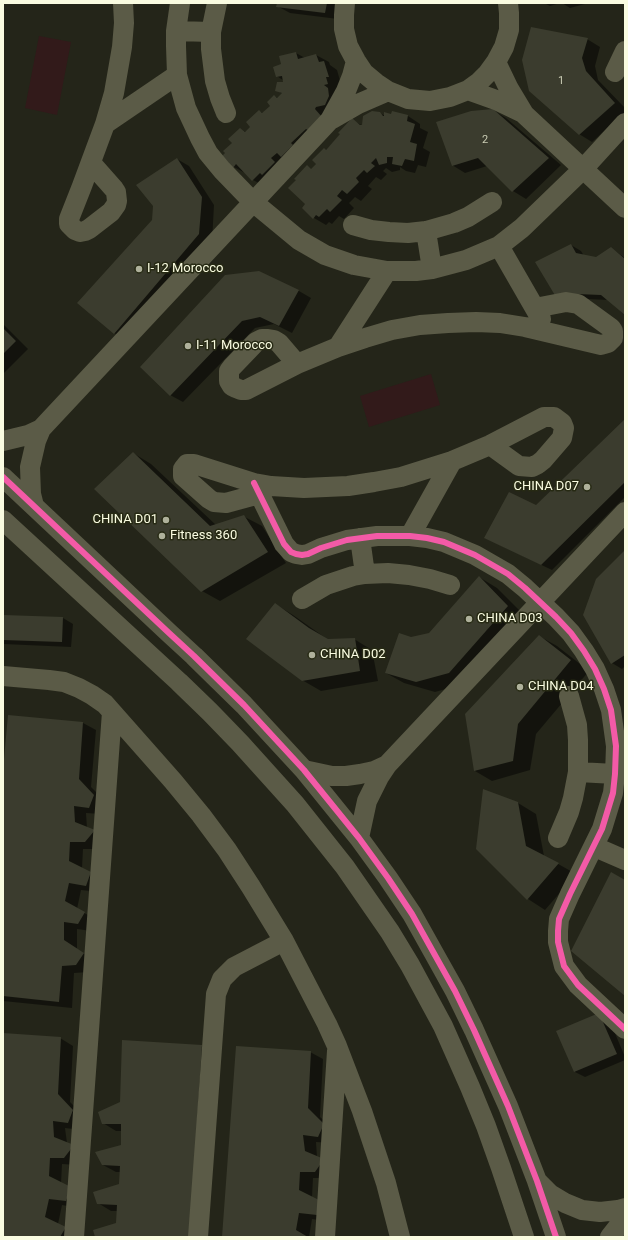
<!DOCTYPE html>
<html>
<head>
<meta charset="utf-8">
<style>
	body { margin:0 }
	#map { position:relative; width:628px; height:1240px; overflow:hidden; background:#242519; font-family:Roboto,sans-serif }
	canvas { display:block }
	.frame { position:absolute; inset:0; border:4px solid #fafce1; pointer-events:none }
</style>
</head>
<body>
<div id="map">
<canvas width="628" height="1240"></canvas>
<div class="frame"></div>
</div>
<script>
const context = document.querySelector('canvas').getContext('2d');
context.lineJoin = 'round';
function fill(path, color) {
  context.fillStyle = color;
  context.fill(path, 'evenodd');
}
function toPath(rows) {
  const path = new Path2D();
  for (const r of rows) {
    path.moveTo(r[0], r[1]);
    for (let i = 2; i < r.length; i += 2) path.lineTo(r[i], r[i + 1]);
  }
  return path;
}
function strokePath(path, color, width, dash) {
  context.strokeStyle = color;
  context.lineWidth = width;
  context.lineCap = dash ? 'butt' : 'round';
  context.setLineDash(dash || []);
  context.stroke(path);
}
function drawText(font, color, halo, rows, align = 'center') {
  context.font = font + ' Roboto,sans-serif';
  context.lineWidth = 3;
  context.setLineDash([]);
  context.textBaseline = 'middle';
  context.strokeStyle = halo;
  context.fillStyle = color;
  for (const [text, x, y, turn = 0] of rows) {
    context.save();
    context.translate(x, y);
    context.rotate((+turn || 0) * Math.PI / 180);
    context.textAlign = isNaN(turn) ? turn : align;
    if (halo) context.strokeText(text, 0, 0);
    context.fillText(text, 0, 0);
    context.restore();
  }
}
fill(toPath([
	[39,36,71,42,57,115,25,108],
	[431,374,440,405,369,427,360,396]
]), '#321a1a');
fill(toPath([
	[278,3,342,3,338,19,290,13,277,6],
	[544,3,560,3,550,6],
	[562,3,585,3,585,4,570,8],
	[587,39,600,47,595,66,598,80,625,108,625,112,592,142,579,134,530,90],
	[296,53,305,58,316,55,329,62,330,65,337,70,341,84,341,97,266,187,253,180,247,174,234,167,233,143,240,129,246,132,252,127,259,111,263,113,271,106,274,96,278,98,283,94,276,90,284,83,284,81,277,76,282,65],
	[493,110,506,118,561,165,526,199,513,191,487,166,465,173,452,165],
	[380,113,385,116,408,116,420,124,420,128,428,132,423,148,430,152,426,167,418,165,415,173,406,171,400,167,400,170,392,172,386,168,383,171,387,174,381,180,376,177,368,186,372,189,361,201,355,197,349,203,354,208,344,219,339,216,332,224,329,222,326,225,314,218,306,204,307,167,312,170,326,150,341,134,352,120,363,126],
	[177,159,189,166,214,205,212,242,127,340,114,333,153,221],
	[571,245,581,251,584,256,597,258,611,248,625,258,625,314,608,300,587,299,569,307],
	[258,272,299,291,311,298,292,333,274,324,255,328,183,402,170,395],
	[3,324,28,349,3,374],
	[625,420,625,497,552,570,485,538,536,506],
	[133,453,151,464,216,525,243,516,262,526,286,563,220,601,202,591],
	[625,552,625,666,622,669,612,663],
	[479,577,497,588,525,616,467,683,435,692,404,683,386,673,411,638,430,634],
	[275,604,293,615,327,639,354,639,372,650,378,681,321,691,302,680],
	[3,616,63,618,73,624,71,647,3,644],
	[539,636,557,646,589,671,536,734,530,770,492,781,475,771],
	[83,723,96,730,91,787,107,803,101,814,86,813,87,828,94,831,98,849,83,849,82,868,90,873,99,892,81,890,77,909,97,920,91,931,77,929,77,949,96,961,89,972,74,973,72,1008,3,1001,3,781],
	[518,803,536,814,544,856,576,874,545,910,528,899,477,849],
	[609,1019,625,1057,625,1060,585,1077,575,1072,558,1031],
	[3,1034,60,1038,73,1046,70,1102,86,1118,81,1130,65,1128,67,1143,74,1146,77,1165,62,1164,61,1184,79,1208,62,1205,58,1224,77,1237,3,1237],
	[202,1046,214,1053,203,1237,96,1237,117,1224,118,1211,111,1211,98,1203,120,1185,121,1172,116,1172,103,1165,122,1145,122,1131,116,1131,103,1123,121,1102],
	[310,1052,323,1059,320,1117,336,1132,331,1143,316,1142,317,1157,328,1178,313,1178,312,1197,330,1222,312,1219,309,1237,223,1237]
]), '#0007');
fill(toPath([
	[277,3,327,3,325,13,276,7],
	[531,27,588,38,582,58,586,71,615,103,579,135,529,91,522,60],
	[296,52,298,59,316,54,319,62,324,61,329,77,326,77,328,84,324,85,328,88,329,96,325,105,316,107,315,109,322,117,308,130,306,129,291,143,293,145,281,157,277,153,271,158,275,162,262,175,260,173,252,181,236,164,233,168,222,156,225,153,223,151,232,143,228,139,240,128,245,132,250,127,246,122,259,110,262,113,270,106,267,102,274,95,277,98,282,93,275,91,277,82,283,82,282,76,276,77,273,67,281,64,279,56],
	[493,109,549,158,512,192,478,158,452,166,436,122,471,111],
	[372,111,380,112,383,116,384,116,384,112,391,114,392,111,408,115,407,121,415,124,410,142,417,144,414,161,405,159,402,166,392,164,393,157,387,157,387,163,379,165,376,158,371,163,375,166,367,173,364,170,356,178,359,182,347,194,342,190,337,196,342,200,330,212,327,209,319,217,316,215,313,219,302,208,305,204,288,188,296,180,294,179,307,165,311,169,316,164,312,160,324,148,326,150,340,134,338,133,352,118,360,125,362,125,363,116],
	[177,158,202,197,199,234,114,334,77,303,152,220,153,206,136,185],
	[571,244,576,253,596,257,611,247,625,259,625,315,601,295,577,294,559,302,535,262],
	[259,271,299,290,279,326,260,317,242,321,170,396,140,367,225,275],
	[3,328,16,341,3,354],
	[625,419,625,482,541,565,484,538,509,492,536,505],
	[133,452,210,526,244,515,268,552,201,592,94,489],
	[625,550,625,655,611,664,583,615,596,579],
	[479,576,508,606,449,673,416,682,385,673,399,633,411,637,429,633],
	[275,603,309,628,328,639,355,638,360,671,302,681,246,639],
	[3,615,63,617,62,642,3,640],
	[539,635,571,660,518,724,513,761,474,771,465,714],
	[8,715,83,722,79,779,94,795,89,808,74,806,75,822,95,830,85,842,70,842,69,861,91,872,86,886,69,883,65,901,85,912,78,924,64,922,64,940,84,953,76,965,62,966,59,1002,3,996,3,770],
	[483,789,518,802,526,846,559,863,527,900,476,849],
	[611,872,625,880,625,996,571,951],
	[599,1013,617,1054,574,1072,556,1031],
	[3,1033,61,1037,58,1094,73,1110,68,1123,53,1121,54,1137,74,1145,64,1158,50,1158,49,1176,71,1187,66,1201,49,1199,45,1217,66,1227,60,1237,3,1237],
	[122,1040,202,1045,190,1237,95,1237,93,1230,116,1223,117,1205,97,1204,93,1192,119,1184,120,1166,102,1165,95,1152,121,1145,121,1124,102,1124,98,1112,120,1102],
	[236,1046,311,1051,308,1108,324,1124,318,1137,303,1135,305,1151,324,1159,315,1172,300,1172,299,1190,321,1201,317,1215,299,1213,296,1230,308,1237,222,1237]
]), '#3b3c2e');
strokePath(toPath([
	[180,3,176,31,176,46,177,75,186,108,200,138,208,153,222,170,253,202,299,240,325,255,354,265,387,271,416,271,432,269,466,260,499,246,522,228,583,169,625,123],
	[217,3,211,32,211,49,215,81,220,98,226,113],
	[345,3,344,15,344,29,348,46,356,61,364,73,376,83,388,91,408,99,430,101,450,97,468,90,479,82,488,73,496,62,504,47,509,30,509,13,508,3],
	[176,31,211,32],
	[496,62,509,89,524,114,625,208],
	[615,72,625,51],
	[468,90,496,100,523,113],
	[332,119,358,104,388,91],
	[105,124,177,75],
	[91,163,114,189,116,192,117,201,116,205,111,212,89,229,85,231,80,232,75,230,69,224,69,219,82,186,105,124,114,93,122,47,124,23,123,3],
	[353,225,371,230,389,232,408,233,426,231,454,223,468,217,492,202],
	[426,231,432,269],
	[499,246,541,319],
	[338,347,387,271],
	[297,364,279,343,274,340,268,339,262,339,256,342,232,367,229,371,229,381,232,386,236,388,241,390,246,390,297,364,338,347,365,338,392,330,420,325,448,323,476,322,500,323,525,327,601,345,608,343,613,338,613,331,611,328,578,304,566,302,535,308],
	[3,441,28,435,41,429,330,120,346,91,352,76,356,61],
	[3,477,169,633,194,656,244,705,304,770,359,838,388,878,412,914,436,957,455,991,474,1030,508,1106,537,1181,556,1237],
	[254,483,284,544,291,552,296,554,302,555,308,554,321,548,347,540,377,536,410,536,427,538,444,542,475,555,508,574,525,588,556,617,571,633,584,651,595,669,604,689,611,710,616,746,615,774,613,793,602,829,570,894,559,919,558,931,558,942,564,966,578,985,625,1029],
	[259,494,226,503,214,502,209,499,183,476,183,469,187,464,194,464,254,483,271,486,304,488,348,486,374,482,401,477,452,461,490,445,544,417,554,417,562,423,564,428,562,438,543,460,538,464,532,467,519,466,490,445],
	[34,506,31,494,30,467,36,441,41,429],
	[3,520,179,682,210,712,240,743,295,804,345,867,390,932,410,965,443,1026,470,1087,486,1126,501,1168,524,1237],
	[410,536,452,461],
	[360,538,365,574],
	[302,599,326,585,353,576,365,574,388,573,409,575,430,579,450,585],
	[3,676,49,680,64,682,79,688,92,695,105,704,173,781,201,815,227,850,251,887,284,941,327,1024,337,1046,362,1111,386,1183,400,1237],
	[304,770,332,776,346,776,360,774,374,771,387,765],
	[578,772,615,774],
	[359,838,367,801,379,777,387,765,625,512],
	[558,838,569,812,573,798,578,772,578,740,577,725,569,696],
	[595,847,625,860],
	[538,1182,550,1194,565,1203,582,1210,600,1212,618,1210,625,1208],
	[74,1237,112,712],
	[198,1237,216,994,222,979,234,967,284,941],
	[325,1237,337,1051],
	[610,1237,625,1218]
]), '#5b5b47', 20);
strokePath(toPath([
	[3,477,169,633,194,656,244,705,304,770,359,838,388,878,412,914,436,957,455,991,474,1030,508,1106,537,1181,556,1237],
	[254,483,284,544,291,552,296,554,302,555,308,554,321,548,347,540,377,536,410,536,427,538,444,542,475,555,508,574,525,588,556,617,571,633,584,651,595,669,604,689,611,710,616,746,615,774,613,793,602,829,570,894,559,919,558,931,558,942,564,966,578,985,625,1029]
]), '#f35aa7', 6);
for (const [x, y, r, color] of [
	[139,269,4,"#afb19b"],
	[188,346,4,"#afb19b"],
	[587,487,4,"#afb19b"],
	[166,520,4,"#afb19b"],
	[162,536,4,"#afb19b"],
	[469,619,4,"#afb19b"],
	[312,655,4,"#afb19b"],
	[520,687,4,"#afb19b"]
]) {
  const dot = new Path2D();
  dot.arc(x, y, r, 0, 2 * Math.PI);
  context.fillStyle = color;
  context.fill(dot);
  strokePath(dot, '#272a14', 1.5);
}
drawText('11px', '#caccb4', null, [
	["1",561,81],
	["2",485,140]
]);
drawText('13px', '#fafce1', '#272a14', [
	["I-12 Morocco",147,269],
	["I-11 Morocco",196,346],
	["CHINA D07",579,487,"right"],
	["CHINA D01",158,520,"right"],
	["Fitness 360",170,536],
	["CHINA D03",477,619],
	["CHINA D02",320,655],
	["CHINA D04",528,687]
], 'left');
</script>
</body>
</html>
